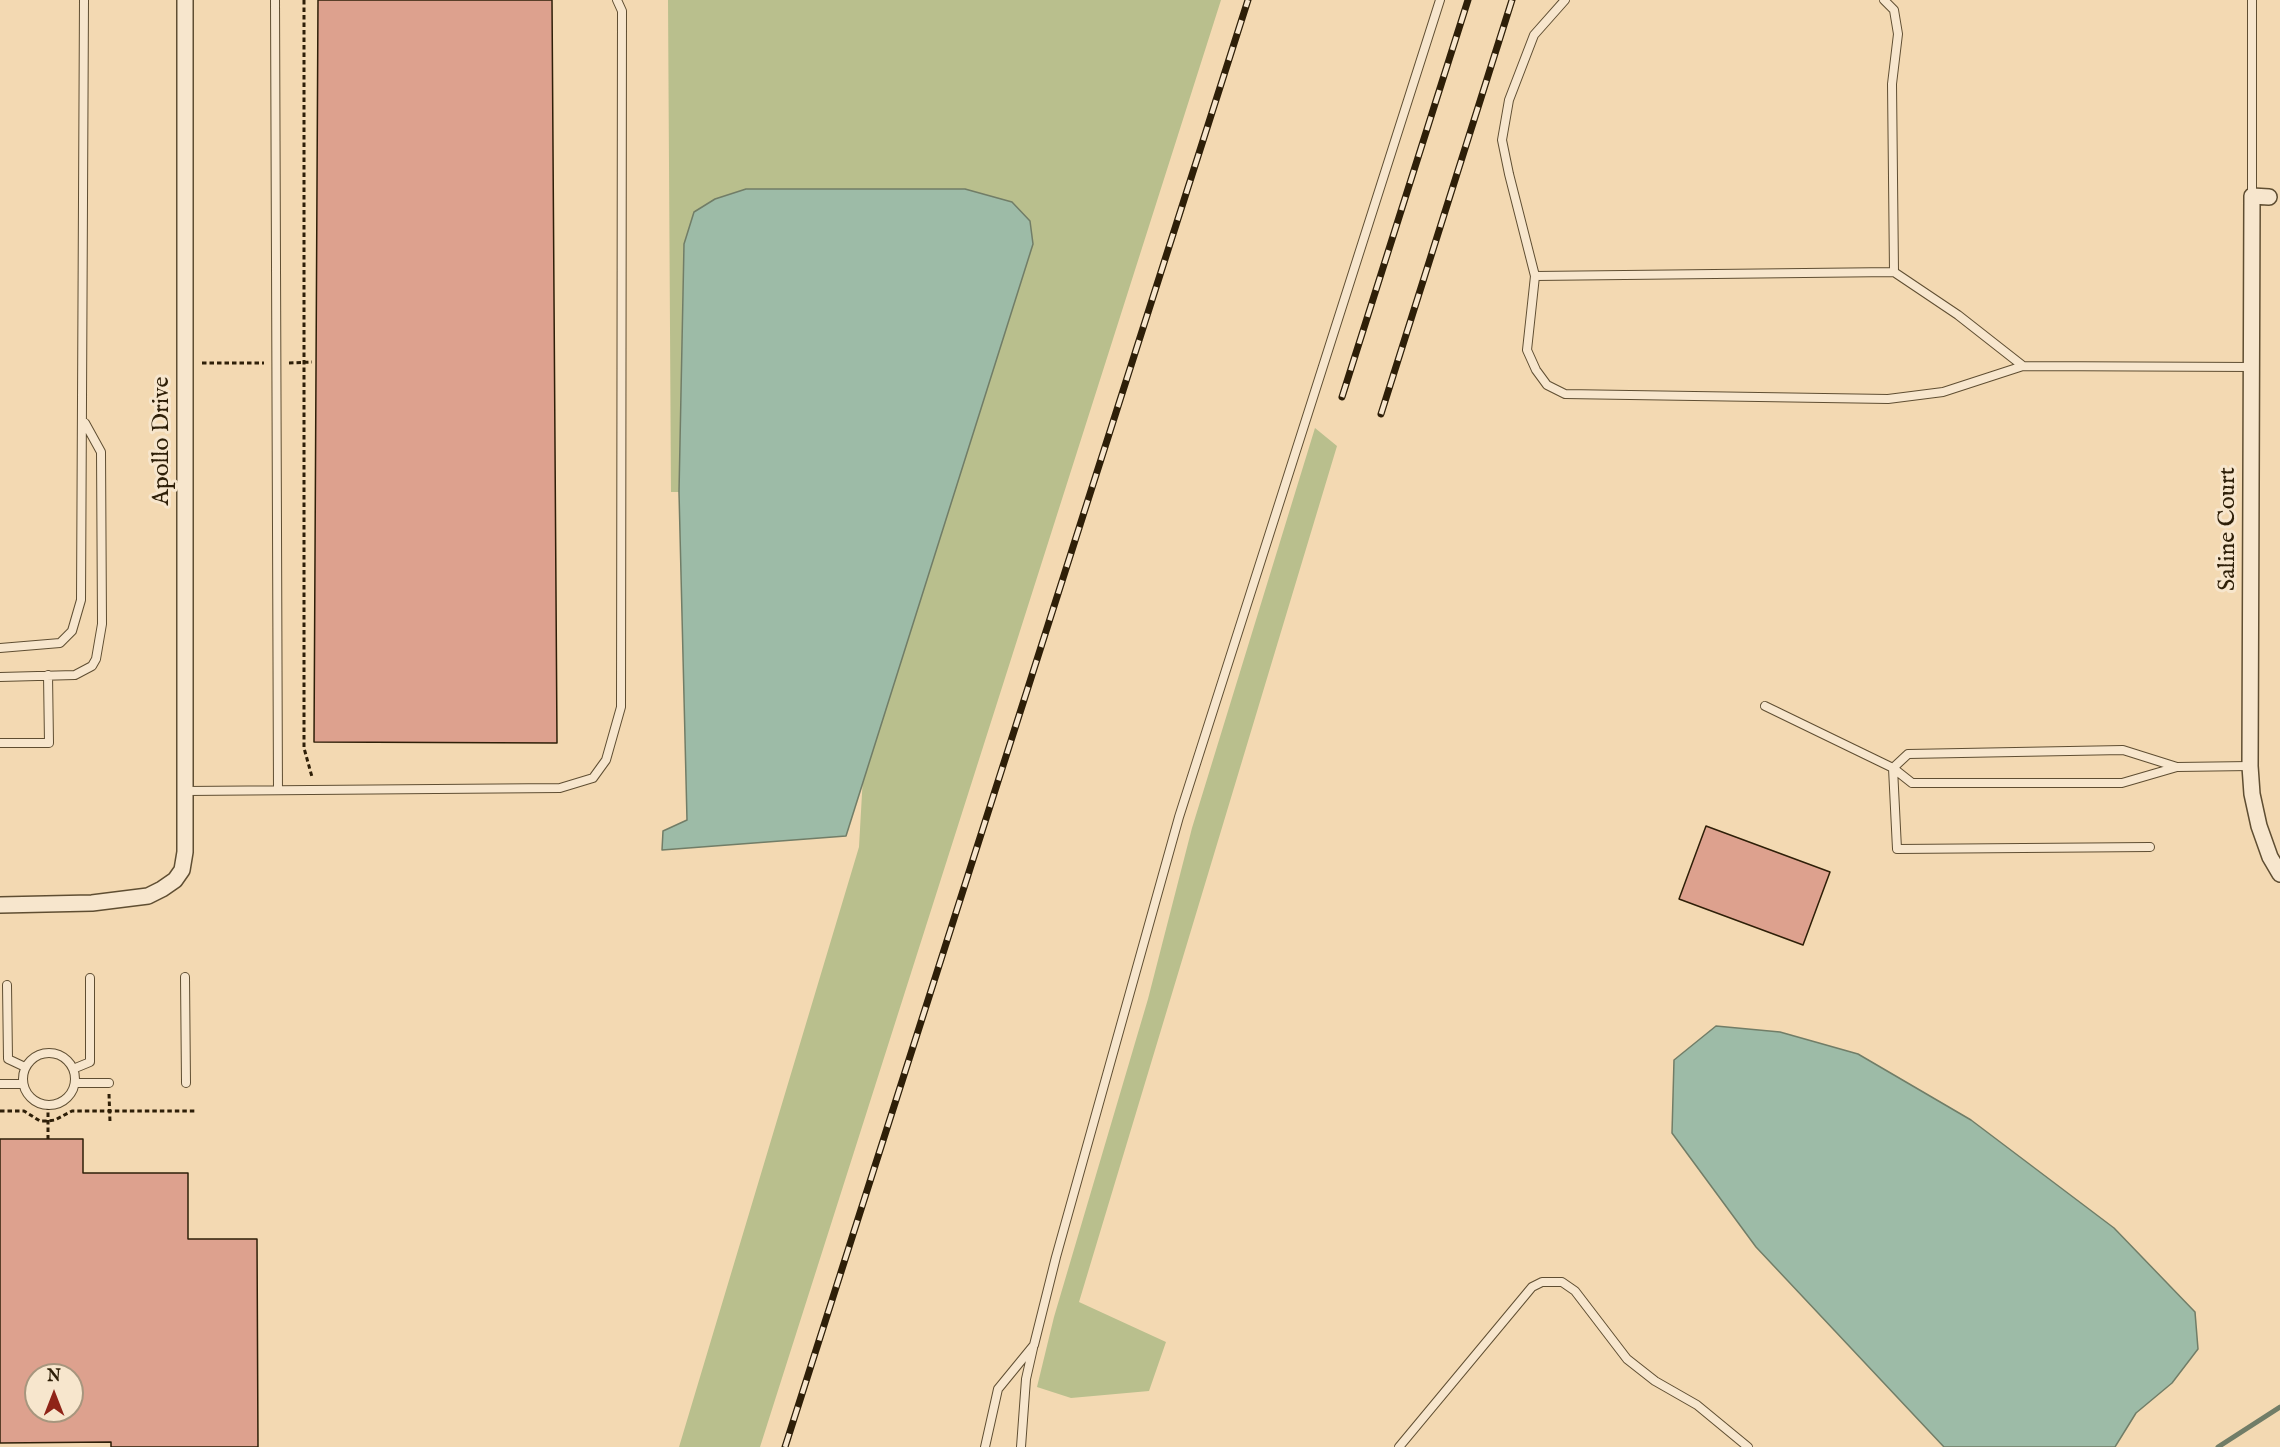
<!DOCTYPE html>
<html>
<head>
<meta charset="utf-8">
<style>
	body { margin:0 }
	#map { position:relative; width:2280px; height:1447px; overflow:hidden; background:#f3d9b2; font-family:"IM FELL English",serif }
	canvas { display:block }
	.north { position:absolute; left:24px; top:1363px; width:60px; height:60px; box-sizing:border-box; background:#f7e6cd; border:2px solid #a7967e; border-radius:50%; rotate:0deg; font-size:16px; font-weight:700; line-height:24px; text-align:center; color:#2e1f08 }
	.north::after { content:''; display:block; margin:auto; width:21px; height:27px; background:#8f2418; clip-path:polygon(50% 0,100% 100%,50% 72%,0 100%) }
</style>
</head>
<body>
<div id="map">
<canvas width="2280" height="1447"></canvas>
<div class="north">N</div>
</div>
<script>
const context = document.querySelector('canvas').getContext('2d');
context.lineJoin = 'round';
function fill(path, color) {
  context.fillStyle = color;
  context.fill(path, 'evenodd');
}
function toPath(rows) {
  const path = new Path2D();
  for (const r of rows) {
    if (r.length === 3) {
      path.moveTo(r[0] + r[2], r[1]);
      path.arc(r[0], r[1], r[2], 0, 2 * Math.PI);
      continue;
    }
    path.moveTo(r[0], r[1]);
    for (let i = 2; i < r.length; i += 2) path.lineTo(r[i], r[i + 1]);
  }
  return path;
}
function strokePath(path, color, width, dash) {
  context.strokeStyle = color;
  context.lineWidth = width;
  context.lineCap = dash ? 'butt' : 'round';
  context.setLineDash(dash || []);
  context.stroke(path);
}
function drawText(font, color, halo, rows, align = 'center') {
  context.font = font + ' "IM FELL English",serif';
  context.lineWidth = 6;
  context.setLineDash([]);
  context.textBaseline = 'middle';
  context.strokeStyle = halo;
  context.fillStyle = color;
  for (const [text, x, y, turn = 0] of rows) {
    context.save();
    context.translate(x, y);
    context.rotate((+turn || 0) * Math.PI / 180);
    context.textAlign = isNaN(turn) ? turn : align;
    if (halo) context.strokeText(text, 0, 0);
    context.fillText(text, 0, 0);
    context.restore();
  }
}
fill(toPath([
	[668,0,1221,0,760,1447,679,1447,859,847,863,776,1033,244,1030,221,684,244,679,492,671,492],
	[1315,428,1337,446,1079,1302,1166,1342,1149,1391,1071,1398,1037,1387,1054,1317,1148,999,1192,828]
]), '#b9bf8d');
const water = toPath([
	[746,189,965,189,1012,202,1030,221,1033,244,846,836,662,850,663,831,687,820,679,492,684,244,694,212,715,199,746,189],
	[1716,1026,1780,1032,1858,1054,1971,1120,2114,1228,2195,1312,2198,1349,2172,1383,2136,1413,2115,1447,1944,1447,1756,1247,1672,1133,1674,1060,1716,1026]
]);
fill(water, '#9dbba7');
strokePath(water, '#717d67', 1.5);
strokePath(toPath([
	[2218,1447,2280,1407]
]), '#717d67', 5);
const building = toPath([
	[318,0,552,0,557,743,314,742,318,0],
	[1706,826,1830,872,1803,945,1679,899,1706,826],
	[0,1139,83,1139,83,1173,188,1173,188,1239,257,1239,258,1447,111,1447,111,1442,0,1443,0,1139],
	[36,1375,72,1375,72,1411,36,1411,36,1375]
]);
fill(building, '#dda18e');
strokePath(building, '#2e1f08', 1.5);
const lane = toPath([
	[275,0,278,790],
	[1884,0,1894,10,1898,34,1892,84,1894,272],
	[2252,196,2252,0],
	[1535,276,1509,174,1502,140,1509,100,1534,35,1565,0],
	[2023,366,1958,315,1894,272,1535,276,1527,350,1536,370,1547,385,1565,394,1888,399,1943,392,2023,366,2252,367],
	[0,648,60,643,72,631,81,600,84,0],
	[0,677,75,675,92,666,96,659,102,624,101,452,85,423],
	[1765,706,1893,768,1897,849,2150,847],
	[0,743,49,743,48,675],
	[2177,767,2123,750,1908,754,1893,768,1912,783,2122,783,2177,767,2250,766],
	[186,791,560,788,593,778,606,760,621,707,622,11,617,0],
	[185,977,186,1083],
	[7,985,8,1059,25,1067],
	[49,1079,26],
	[73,1069,90,1062,90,978],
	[75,1083,109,1083],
	[0,1084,22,1084],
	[985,1447,998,1389,1034,1345,1056,1257,1179,817,1440,0],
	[1021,1447,1026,1379,1033,1348],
	[1399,1447,1532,1287,1542,1282,1562,1282,1575,1291,1627,1359,1655,1381,1697,1405,1748,1447]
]);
const street = toPath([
	[2269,197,2252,196,2250,766,2252,794,2259,826,2270,857,2280,874],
	[0,905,92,903,148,896,162,889,175,880,182,870,185,852,185,0]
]);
strokePath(lane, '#5f4e32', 10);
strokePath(street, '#5f4e32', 18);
strokePath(toPath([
	[304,0,304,748,312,777],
	[202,363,264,363],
	[289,363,312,362],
	[109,1094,110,1122],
	[48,1105,48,1139],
	[0,1111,24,1111,40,1121,48,1121,55,1120,72,1111,196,1111]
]), '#2e1f08', 3, [4.5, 3]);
strokePath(lane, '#f7e6cd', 8);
strokePath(street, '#f7e6cd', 15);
const rail = toPath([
	[1342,397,1468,0],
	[1381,414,1512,0],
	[785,1447,1248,0]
]);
strokePath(rail, '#2e1f08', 7);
strokePath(rail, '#f7e6cd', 4.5, [14]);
drawText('24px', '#2e1f08', '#f7e6cd', [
	["Apollo Drive",163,441,-90],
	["Saline Court",2229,529,-90]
]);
</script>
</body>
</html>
